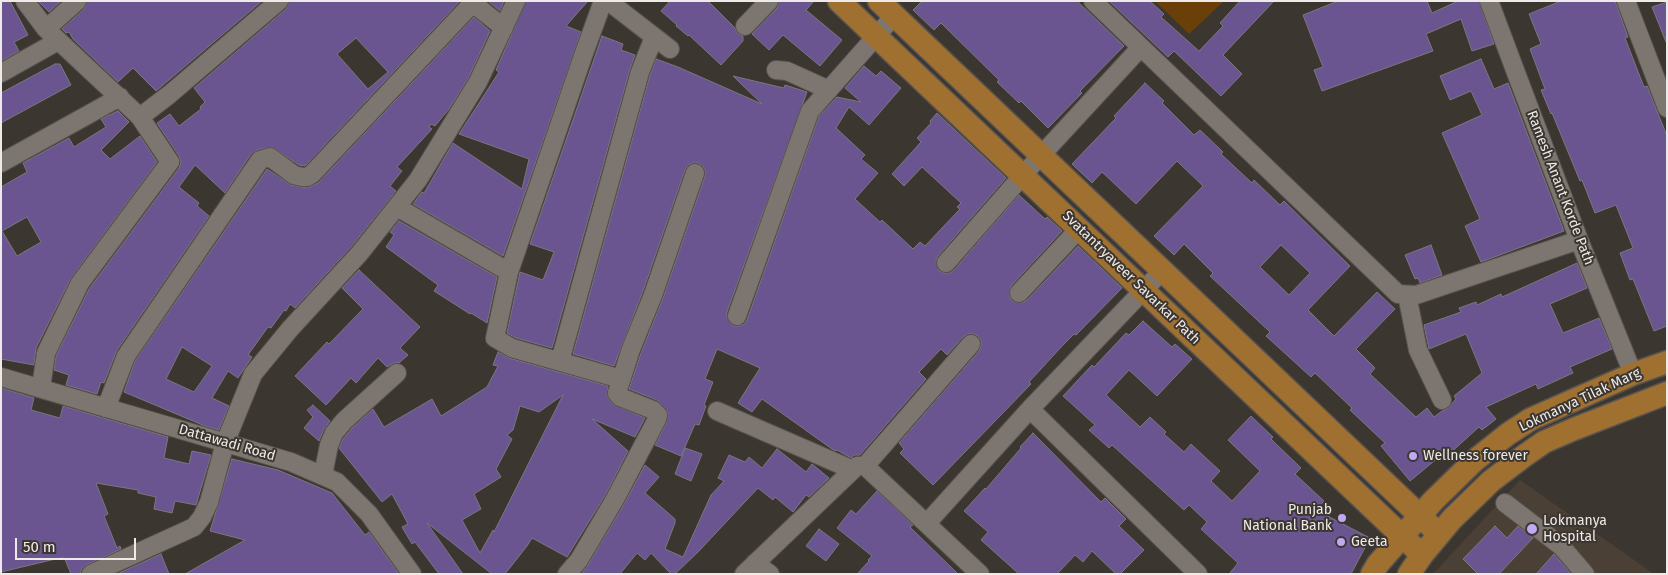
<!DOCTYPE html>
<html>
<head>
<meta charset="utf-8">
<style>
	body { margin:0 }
	#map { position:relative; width:1668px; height:575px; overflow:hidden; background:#3c3631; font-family:"Fira Sans",sans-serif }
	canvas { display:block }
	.frame { position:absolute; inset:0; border:2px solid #eeeae7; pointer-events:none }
	.scale { position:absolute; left:15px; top:538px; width:121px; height:22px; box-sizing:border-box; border:2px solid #eeeae7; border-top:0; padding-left:6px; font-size:15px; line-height:18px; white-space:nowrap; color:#eeeae7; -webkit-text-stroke:4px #3c3631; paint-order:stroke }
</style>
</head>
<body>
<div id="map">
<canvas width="1668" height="575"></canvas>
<div class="frame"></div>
<div class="scale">50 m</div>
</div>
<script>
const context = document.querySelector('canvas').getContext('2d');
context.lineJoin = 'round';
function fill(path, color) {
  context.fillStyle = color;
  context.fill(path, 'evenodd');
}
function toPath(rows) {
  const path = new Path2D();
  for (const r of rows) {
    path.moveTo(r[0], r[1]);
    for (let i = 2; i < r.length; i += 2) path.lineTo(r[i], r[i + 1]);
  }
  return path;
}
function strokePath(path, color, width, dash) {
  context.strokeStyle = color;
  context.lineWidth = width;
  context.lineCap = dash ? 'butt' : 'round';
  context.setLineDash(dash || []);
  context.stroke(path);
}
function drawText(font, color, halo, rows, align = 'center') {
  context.font = font + ' "Fira Sans",sans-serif';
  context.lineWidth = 4;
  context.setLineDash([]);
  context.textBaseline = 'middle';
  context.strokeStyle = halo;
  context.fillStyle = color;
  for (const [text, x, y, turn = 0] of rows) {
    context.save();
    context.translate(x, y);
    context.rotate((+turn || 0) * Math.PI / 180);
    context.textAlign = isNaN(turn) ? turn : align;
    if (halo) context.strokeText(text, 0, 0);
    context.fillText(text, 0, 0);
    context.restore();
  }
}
fill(toPath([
	[1520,480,1654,574,1433,574]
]), '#4a4036');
fill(toPath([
	[1155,1,1224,1,1189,34]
]), '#6b3f08');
const building = toPath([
	[1,1,10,1,28,35,14,42,19,51,1,61,1,1],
	[38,1,61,1,49,12,38,1],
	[87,1,262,1,156,91,133,68,118,82,73,39,69,32,66,33,62,29,84,9,87,1],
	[289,1,460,1,305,166,299,165,272,147,257,150,251,154,225,193,195,165,179,187,199,203,197,206,209,216,117,350,104,383,101,382,97,394,66,385,69,375,54,370,56,356,89,289,179,168,181,162,179,156,157,123,170,114,179,126,201,109,200,107,205,102,194,88,286,9,289,1],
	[356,38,388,72,368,89,337,54,356,38],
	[488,1,504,1,500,11,488,1],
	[526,1,588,1,566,26,581,32,503,256,413,204,422,192,424,193,453,143,522,189,529,159,459,134,499,72,496,70,526,1],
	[670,1,708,1,735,28,737,33,743,36,743,41,721,65,689,35,688,36,676,26,677,25,661,11,670,1],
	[779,1,814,1,806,10,842,40,820,66,783,35,769,50,752,34,777,8,779,1],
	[922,1,1077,1,1124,46,1080,91,1082,93,1048,128,1021,101,1019,103,997,82,999,80,941,23,934,30,913,10,922,1],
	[1109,1,1150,1,1164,14,1161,17,1199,51,1223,26,1220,23,1240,1,1274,1,1223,55,1242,74,1221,96,1174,51,1168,57,1109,1],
	[1338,1,1427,1,1432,13,1458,1,1479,1,1494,44,1472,51,1461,19,1426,34,1433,51,1322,91,1314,70,1323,67,1303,15,1338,1],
	[1561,1,1615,1,1628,37,1625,38,1644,87,1647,86,1667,136,1667,326,1654,331,1633,279,1630,280,1620,253,1633,248,1616,205,1595,213,1582,180,1580,181,1552,113,1551,114,1541,90,1545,89,1530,49,1541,44,1529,14,1561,1],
	[1667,2,1667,41,1666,42,1652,7,1667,2],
	[474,17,490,31,469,77,449,109,435,126,431,124,429,127,432,129,397,167,402,171,390,186,396,191,351,247,295,308,290,304,286,311,284,310,271,328,268,327,248,355,252,357,238,378,228,371,212,398,229,406,219,430,205,426,124,392,135,361,267,169,291,185,307,188,318,183,474,17],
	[182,347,212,366,194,392,166,379,182,347],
	[602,36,623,44,621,50,635,55,630,69,552,348,516,338,507,333,520,272,543,280,554,252,530,244,602,36],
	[656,59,678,67,762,104,733,76,784,88,785,85,807,92,727,312,727,318,733,326,739,326,744,324,747,320,819,116,837,97,861,102,845,88,864,66,876,76,881,71,901,88,869,125,849,107,836,128,865,155,861,159,878,173,855,199,880,222,882,220,913,249,920,242,925,246,960,209,957,207,961,203,922,167,904,186,892,174,921,142,917,138,931,123,930,121,937,113,1006,178,938,256,936,261,939,271,944,273,950,273,954,270,1019,195,1045,219,1047,217,1062,231,1011,286,1009,296,1012,301,1022,303,1027,300,1078,246,1122,288,1076,335,1074,334,1063,345,1029,382,1031,384,933,485,900,453,904,449,899,443,979,351,981,346,981,341,978,336,973,334,968,334,963,337,947,355,941,349,919,372,926,379,860,455,854,455,851,458,837,450,836,451,832,449,762,399,752,412,738,403,760,368,717,349,705,379,713,382,704,405,706,406,699,425,695,424,681,456,655,445,666,424,668,412,657,400,629,389,641,353,663,298,705,176,705,171,703,166,698,163,693,163,688,165,685,170,643,291,614,366,573,354,650,75,656,59],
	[1481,59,1494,89,1508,83,1564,231,1481,262,1465,226,1480,219,1442,133,1482,115,1471,91,1450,100,1440,76,1481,59],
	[55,64,60,64,71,85,1,123,1,93,55,64],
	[1145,83,1164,101,1162,103,1194,135,1200,130,1223,152,1221,154,1252,183,1254,180,1280,205,1284,201,1350,266,1308,310,1334,336,1377,292,1395,309,1356,349,1375,368,1370,374,1416,417,1427,408,1434,417,1442,411,1447,409,1456,399,1454,396,1482,373,1466,334,1429,349,1424,325,1461,312,1459,308,1476,302,1477,305,1501,294,1502,297,1577,263,1587,288,1550,304,1563,333,1599,318,1612,349,1570,367,1573,373,1538,389,1536,384,1486,407,1496,419,1482,430,1479,427,1448,455,1445,452,1410,481,1381,446,1385,443,1350,410,1352,408,1315,373,1311,377,1266,336,1270,332,1210,276,1213,273,1184,244,1174,255,1154,236,1203,186,1177,161,1136,204,1102,172,1092,183,1072,164,1116,118,1114,116,1145,83],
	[1281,245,1310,273,1289,295,1260,267,1281,245],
	[118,111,129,122,101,150,110,159,140,136,157,162,71,278,36,348,34,365,1,359,1,187,27,172,23,163,69,138,74,147,106,127,101,119,118,111],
	[27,217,41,242,17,256,2,231,27,217],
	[399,221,497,277,487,323,471,313,470,314,434,291,438,285,386,247,394,235,390,232,399,221],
	[1431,245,1442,275,1420,283,1418,278,1415,279,1405,255,1431,245],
	[359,270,420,327,400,348,408,355,399,363,394,363,387,367,378,358,356,383,351,378,326,405,295,376,327,342,329,344,363,309,342,288,359,270],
	[1143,321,1172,347,1175,344,1192,359,1157,396,1129,370,1106,395,1140,427,1150,417,1166,432,1164,434,1184,452,1191,444,1220,471,1211,481,1232,501,1260,471,1228,440,1251,416,1273,437,1271,439,1301,468,1295,474,1324,501,1316,510,1370,538,1351,574,1229,574,1238,563,1201,529,1207,522,1189,505,1184,510,1112,445,1109,448,1089,430,1095,425,1063,396,1092,365,1094,367,1126,333,1129,335,1143,321],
	[498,352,509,358,608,386,607,395,612,404,645,418,635,437,592,419,628,451,606,494,567,557,532,538,527,546,505,574,492,574,427,523,463,574,439,574,415,542,412,544,402,527,408,524,392,494,382,502,339,448,343,439,352,428,373,409,384,427,432,399,441,416,487,387,498,366,493,365,498,352],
	[563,395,494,532,493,530,480,553,462,520,481,509,474,494,501,477,496,469,512,439,507,435,513,430,520,406,539,412,563,395],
	[1,388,34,398,31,410,60,418,63,406,168,437,164,458,189,464,192,451,211,455,196,505,175,501,172,513,154,509,156,497,138,493,138,490,96,483,108,514,104,516,117,548,120,546,121,549,86,565,82,568,80,574,71,574,64,557,1,572,1,388],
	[313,405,330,421,324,429,319,441,304,428,313,417,307,410,313,405],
	[1033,433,1101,502,1105,498,1126,519,1119,526,1144,550,1120,574,1116,574,1092,551,1083,562,1075,555,1057,574,1019,574,981,540,988,532,964,511,985,488,986,489,1021,448,1020,447,1033,433],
	[685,448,702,454,691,481,675,474,685,448],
	[777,449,806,472,812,464,829,478,809,497,806,495,793,512,775,497,773,500,758,488,699,551,675,574,671,574,651,553,645,560,637,553,620,574,581,574,588,565,624,504,645,465,659,477,645,493,675,519,675,523,665,549,683,557,711,495,724,481,718,478,729,455,745,462,749,457,762,468,777,449],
	[232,459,278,470,332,493,365,535,369,532,399,574,185,574,245,540,210,531,232,459],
	[877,491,913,525,910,527,958,574,857,574,869,561,868,560,872,556,837,528,851,510,856,514,877,491],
	[1495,526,1507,538,1518,526,1533,538,1499,574,1478,574,1463,559,1495,526],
	[819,529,839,544,826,561,806,546,819,529],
	[161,554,169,574,117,574,161,554],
	[1554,554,1571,574,1536,574,1554,554]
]);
fill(building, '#6a5591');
strokePath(building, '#7a777f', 1);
const minor = toPath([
	[25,1,46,29,140,117,170,162,80,283,46,353,41,388],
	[603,1,583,56,509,272,495,338,512,348,621,379],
	[608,1,670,49],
	[1093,1,1398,294,1416,295,1579,240],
	[1489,1,1579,240,1633,374],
	[1626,1,1667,108],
	[745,26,769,1],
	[46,29,77,1],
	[776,70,787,71,829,90],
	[1,73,58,41],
	[140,117,170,94,279,1],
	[1,163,120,97],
	[397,207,509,272],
	[946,263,1023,175,1141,47],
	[1019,293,1079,229],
	[1407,295,1418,350,1442,400],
	[737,316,810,111,894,16],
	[560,361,640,72,654,37],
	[1,377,291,462,337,482,369,514,412,574],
	[106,408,126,356,260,160,270,157,294,175,302,177,307,177,312,174,468,8,476,6,479,8,504,28],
	[1030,409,1198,574],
	[717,411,853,470],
	[865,466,971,344],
	[323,475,329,445,334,433,344,421,397,373],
	[1505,503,1561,546,1585,574],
	[927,523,1030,409,1162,271],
	[755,563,770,574],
	[91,574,194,527,202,517,209,502,225,443,253,374,290,329,359,254,418,180,478,82,516,1],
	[567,574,579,560,615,499,657,419,658,415,653,410,620,397,617,393,631,349,653,295,695,173],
	[744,574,857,466,865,466,980,574]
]);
const major = toPath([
	[839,1,1422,555],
	[879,1,1439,534],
	[1372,574,1378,564,1433,501,1474,461,1508,434,1531,419,1633,374,1667,362],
	[1409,574,1422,555,1452,519,1491,481,1524,456,1544,442,1574,429,1667,393]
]);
strokePath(minor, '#58534f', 20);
strokePath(major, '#58534f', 25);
strokePath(minor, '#7d7670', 18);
strokePath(major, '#9f7030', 22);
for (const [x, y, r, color] of [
	[1413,456,5,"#c1a8f3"],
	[1342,518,5,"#c1a8f3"],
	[1532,529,6,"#c1a8f3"],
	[1341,542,5,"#c1a8f3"]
]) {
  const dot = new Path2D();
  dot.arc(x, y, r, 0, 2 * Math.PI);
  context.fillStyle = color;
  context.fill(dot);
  strokePath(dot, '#3c3631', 2);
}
drawText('14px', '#eeeae7', '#3c3631', [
	["Ramesh Anant Korde Path",1560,188,69],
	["Svatantryaveer Savarkar Path",1131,278,44],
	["Lokmanya Tilak Marg",1580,400,-25],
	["Dattawadi Road",227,443,16]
]);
drawText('14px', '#eeeae7', '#3c3631', [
	["Wellness forever",1423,456],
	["Punjab",1332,510,"right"],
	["National Bank",1332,526,"right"],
	["Lokmanya",1543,521],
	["Hospital",1543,537],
	["Geeta",1351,542]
], 'left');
</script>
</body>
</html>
